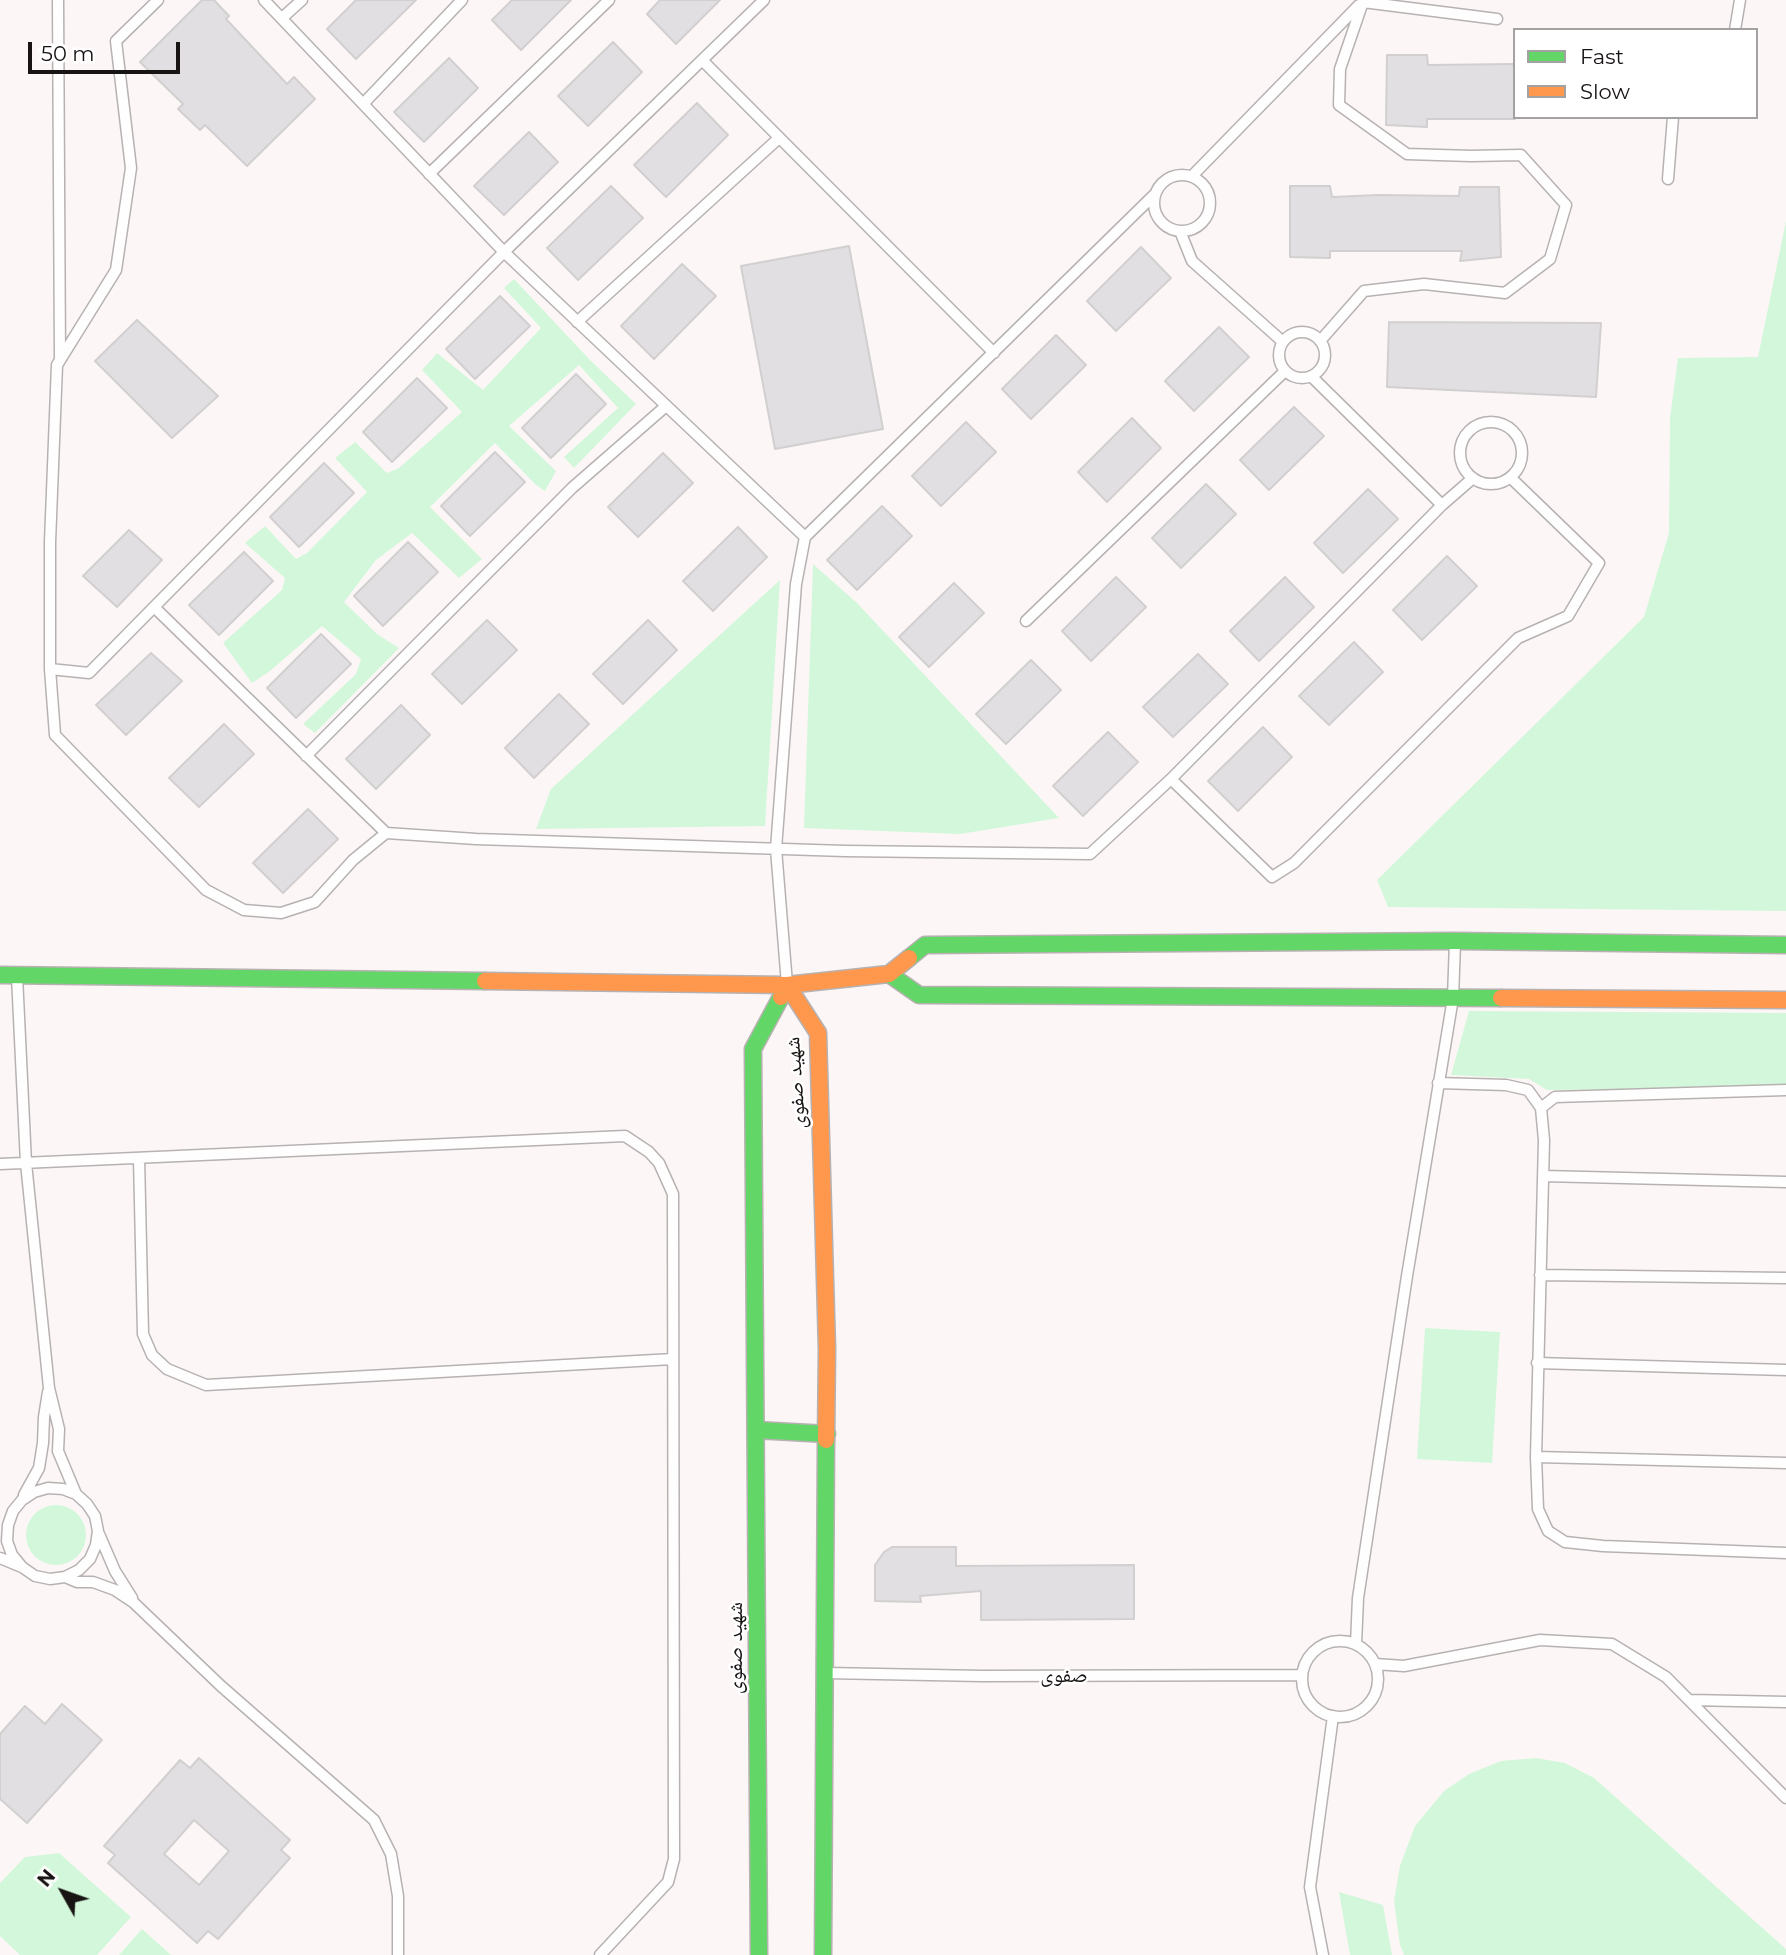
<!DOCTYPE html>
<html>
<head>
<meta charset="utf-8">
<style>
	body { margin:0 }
	#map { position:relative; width:1786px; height:1955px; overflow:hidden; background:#fcf7f6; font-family:Montserrat,sans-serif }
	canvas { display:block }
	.legend { position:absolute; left:1513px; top:28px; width:245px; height:91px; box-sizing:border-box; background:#fff; border:2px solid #a3a1a1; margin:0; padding:9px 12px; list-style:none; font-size:21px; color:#181413 }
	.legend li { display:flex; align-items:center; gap:14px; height:35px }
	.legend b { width:35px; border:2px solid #a3a1a1 }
	.north { position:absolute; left:28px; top:1857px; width:70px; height:70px; -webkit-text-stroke:5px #fff; paint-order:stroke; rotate:310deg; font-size:19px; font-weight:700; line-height:28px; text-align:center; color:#181413 }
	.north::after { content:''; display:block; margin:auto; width:24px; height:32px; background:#181413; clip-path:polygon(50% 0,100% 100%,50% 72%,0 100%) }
	.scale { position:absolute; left:28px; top:42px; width:152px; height:32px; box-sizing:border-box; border:4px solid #181413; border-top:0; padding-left:9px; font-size:21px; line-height:24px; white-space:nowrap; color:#181413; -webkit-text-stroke:5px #fff; paint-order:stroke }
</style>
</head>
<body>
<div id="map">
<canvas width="1786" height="1955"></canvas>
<ul class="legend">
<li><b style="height:9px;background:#63d668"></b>Fast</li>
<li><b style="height:9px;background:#ff974d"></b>Slow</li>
</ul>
<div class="north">N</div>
<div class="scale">50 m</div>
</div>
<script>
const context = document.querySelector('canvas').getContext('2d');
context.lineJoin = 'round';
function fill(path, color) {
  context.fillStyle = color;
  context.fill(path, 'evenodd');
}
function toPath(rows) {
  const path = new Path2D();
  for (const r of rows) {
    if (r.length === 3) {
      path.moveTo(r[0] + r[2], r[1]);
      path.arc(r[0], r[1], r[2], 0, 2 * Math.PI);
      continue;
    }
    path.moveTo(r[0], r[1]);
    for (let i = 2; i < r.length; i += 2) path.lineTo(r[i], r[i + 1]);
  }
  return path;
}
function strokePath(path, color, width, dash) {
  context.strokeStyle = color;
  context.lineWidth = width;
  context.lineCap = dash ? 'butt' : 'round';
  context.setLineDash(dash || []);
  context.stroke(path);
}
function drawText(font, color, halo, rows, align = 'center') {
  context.font = font + ' Montserrat,"Noto Naskh Arabic",sans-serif';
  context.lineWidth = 5;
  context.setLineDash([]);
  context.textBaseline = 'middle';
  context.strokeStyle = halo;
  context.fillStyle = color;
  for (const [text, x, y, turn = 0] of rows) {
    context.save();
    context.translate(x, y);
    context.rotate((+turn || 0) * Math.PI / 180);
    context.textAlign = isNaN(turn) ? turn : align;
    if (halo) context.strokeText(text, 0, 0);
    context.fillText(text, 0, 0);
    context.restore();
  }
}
fill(toPath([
	[1786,221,1786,911,1388,907,1377,880,1644,617,1669,533,1670,418,1678,358,1758,357],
	[514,279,590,360,636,404,574,468,564,457,618,408,579,365,509,426,556,471,545,491,536,485,495,443,430,507,482,559,459,578,412,533,376,560,344,602,377,634,399,648,315,733,303,724,356,674,361,659,322,626,270,671,252,683,223,643,282,590,285,578,245,543,265,526,296,559,307,553,367,492,335,458,355,442,387,473,399,468,462,412,422,370,437,353,483,390,541,328,504,288],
	[813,564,857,603,1059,818,960,834,804,828],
	[780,580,765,826,536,829,551,789],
	[1469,1011,1786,1013,1786,1088,1547,1090,1529,1079,1451,1075],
	[1425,1328,1500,1332,1492,1463,1417,1459],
	[56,1535,30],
	[1536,1758,1565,1763,1594,1778,1786,1949,1786,1955,1404,1955,1400,1945,1394,1901,1400,1866,1415,1826,1444,1791,1469,1774,1501,1761],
	[59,1853,131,1917,97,1955,20,1955,0,1936,0,1883,25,1857],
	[1339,1892,1383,1905,1392,1955,1350,1955],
	[142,1929,171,1955,119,1955]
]), '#d3f7da');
const building = toPath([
	[202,0,214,0,229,16,226,19,287,84,294,77,315,99,247,166,205,125,200,130,178,109,183,104,140,62,202,0],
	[356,0,416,0,356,59,327,29,356,0],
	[512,0,571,0,521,50,492,20,512,0],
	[660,0,720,0,676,44,647,14,660,0],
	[613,42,642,72,588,126,558,96,613,42],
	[1387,55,1427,55,1428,65,1515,64,1515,119,1427,119,1427,127,1386,125,1387,55],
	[449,58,478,88,424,142,394,112,449,58],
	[697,103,728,135,666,197,634,165,697,103],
	[529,132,558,162,504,215,474,186,529,132],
	[611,186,643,218,578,280,547,248,611,186],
	[1290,186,1330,186,1332,197,1379,195,1459,196,1460,187,1499,187,1501,257,1460,261,1462,251,1330,251,1330,258,1290,257,1290,186],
	[849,246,883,429,775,449,741,266,849,246],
	[1141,247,1171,278,1116,331,1087,301,1141,247],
	[682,264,716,296,654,359,621,326,682,264],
	[500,296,530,326,475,379,446,349,500,296],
	[137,320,218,396,172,438,95,361,137,320],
	[1389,322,1601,323,1596,397,1387,387,1389,322],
	[1219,327,1249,357,1194,411,1165,381,1219,327],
	[1056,335,1086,365,1031,419,1002,389,1056,335],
	[576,374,606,404,551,458,522,428,576,374],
	[417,378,447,408,392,462,363,432,417,378],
	[1294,407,1324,436,1269,490,1240,460,1294,407],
	[1132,418,1161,448,1107,502,1078,472,1132,418],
	[966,422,996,452,941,506,912,476,966,422],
	[495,452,525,482,470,536,441,506,495,452],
	[663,453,693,483,638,537,608,507,663,453],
	[324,463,354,493,299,547,270,517,324,463],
	[1206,484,1236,514,1181,568,1152,538,1206,484],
	[1368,489,1398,519,1343,573,1314,543,1368,489],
	[882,506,912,536,857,590,827,560,882,506],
	[738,527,767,557,713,611,683,581,738,527],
	[129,530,162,560,117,607,83,576,129,530],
	[408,542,438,572,383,626,354,596,408,542],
	[244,552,273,581,219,635,189,605,244,552],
	[1447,556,1477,586,1422,640,1393,610,1447,556],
	[1116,577,1146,607,1091,661,1062,631,1116,577],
	[1285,577,1314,607,1259,661,1230,631,1285,577],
	[954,583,984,613,929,667,899,637,954,583],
	[487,620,517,650,462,704,432,674,487,620],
	[648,620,677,650,623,704,593,674,648,620],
	[321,634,351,664,296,718,267,688,321,634],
	[1354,642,1383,672,1329,725,1299,696,1354,642],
	[151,653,182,681,126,735,96,705,151,653],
	[1198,654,1228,684,1173,737,1143,707,1198,654],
	[1031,660,1061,690,1006,744,976,714,1031,660],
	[559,694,589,724,534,778,505,748,559,694],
	[401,705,430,735,376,789,346,759,401,705],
	[224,724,254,754,199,807,169,778,224,724],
	[1263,727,1292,757,1238,811,1208,781,1263,727],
	[1108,732,1138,762,1083,816,1053,786,1108,732],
	[308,809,338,839,283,893,253,863,308,809],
	[892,1547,956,1547,956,1566,1134,1565,1134,1619,981,1620,981,1591,920,1596,921,1602,875,1601,875,1565,884,1552,892,1547],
	[62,1704,102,1740,27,1823,0,1799,0,1734,25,1706,45,1724,62,1704],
	[199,1758,290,1840,281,1850,290,1858,218,1939,208,1931,197,1943,108,1863,115,1855,104,1846,180,1760,190,1768,199,1758],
	[194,1820,229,1851,199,1885,164,1854,194,1820]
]);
fill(building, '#e2dfe2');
strokePath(building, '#d2cfd0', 2);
const lane = toPath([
	[58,0,60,360],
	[264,0,504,252,764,0],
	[282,18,302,0],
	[1735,30,1740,0],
	[702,60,994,353],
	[363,104,462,0],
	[429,174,609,0],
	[1182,203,28],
	[1192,176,1359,5],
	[1668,179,1673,117],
	[1180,231,1192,261,1283,342],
	[577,322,779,138],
	[1302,355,23],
	[1320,341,1364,291,1424,284,1505,293,1550,259,1566,205,1521,155,1471,156,1407,154,1339,105,1340,69,1363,2,1497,19],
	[1311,376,1442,505],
	[1491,453,31],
	[805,537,504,252,154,607,386,833,476,839,845,851,1090,854,1171,779,1442,505,1473,478],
	[154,607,89,673,50,669,50,542,57,365,116,270,131,168,116,41,158,0],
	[1026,621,1285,371],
	[50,669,55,735,206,890,244,910,281,913,315,902,353,860,386,833],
	[306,756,572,488,666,406],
	[1171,779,1272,877,1294,863,1518,638,1568,616,1599,563,1511,478],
	[17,976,26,1163,49,1388,59,1429,58,1451,76,1494],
	[787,984,776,849,796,584,805,537,1154,195],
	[1438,1083,1506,1085,1528,1090,1541,1108,1544,1140,1536,1457,1538,1509,1548,1531,1565,1542,1603,1546,1786,1553],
	[1541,1108,1555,1097,1786,1090],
	[139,1158,143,1334,152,1355,167,1369,206,1385,673,1359],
	[0,1164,625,1136,649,1152,659,1163,673,1194,674,1859,668,1882,600,1955],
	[1543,1176,1786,1182],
	[1540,1275,1786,1278],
	[1537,1363,1786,1370],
	[1536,1457,1786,1463],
	[24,1495,39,1468,43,1443,44,1417,48,1392],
	[99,1534,115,1571,132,1598],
	[0,1558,22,1567,35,1576,50,1579,65,1577,79,1570,90,1559,96,1545,98,1531,95,1516,87,1504,76,1494,63,1489,48,1488,34,1492,22,1500,13,1511,8,1525,7,1541,12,1555,22,1567],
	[65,1577,77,1582,93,1582,115,1590,133,1602,221,1686,374,1820,391,1854,398,1896,398,1955],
	[1340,1679,38],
	[1356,1644,1358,1598,1407,1276,1453,998,1455,942],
	[1375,1664,1404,1666,1540,1640,1612,1644,1666,1677,1786,1798],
	[826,1673,982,1676,1302,1675],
	[1689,1700,1786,1702],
	[1323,1955,1310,1887,1333,1716]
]);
const fast = toPath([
	[909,958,925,945,1455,941,1786,945],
	[889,974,919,995,1501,998],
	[0,975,485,981],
	[756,1430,827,1434],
	[759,1955,753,1049,781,997],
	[823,1955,826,1440]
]);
const slow = toPath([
	[485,981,787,985,889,974,909,958],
	[781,997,787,985,818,1033,827,1349,826,1440],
	[1501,998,1786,1000]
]);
strokePath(lane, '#b7b2b1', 13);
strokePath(fast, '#b7b2b1', 19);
strokePath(slow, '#b7b2b1', 19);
strokePath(lane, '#fffefe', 10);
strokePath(fast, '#63d668', 16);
strokePath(slow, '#ff974d', 16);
drawText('21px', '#181413', '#fff', [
	["شهید صفوی",796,1083,-94],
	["شهید صفوی",736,1648,-90],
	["صفوی",1064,1676]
]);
</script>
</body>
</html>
